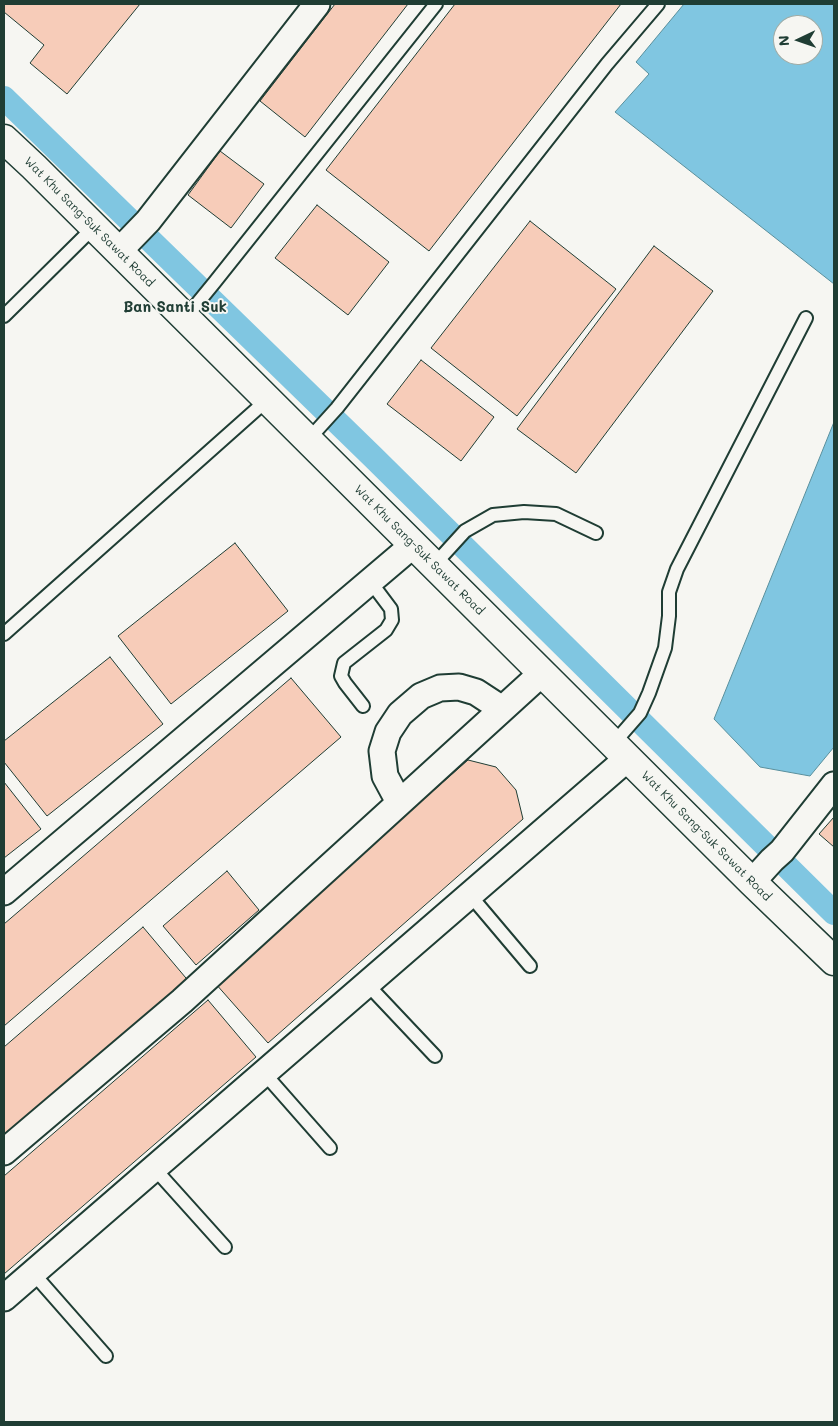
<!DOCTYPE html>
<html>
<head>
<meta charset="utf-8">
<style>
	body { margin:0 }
	#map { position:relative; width:838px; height:1426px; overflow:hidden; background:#f6f6f2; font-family:Mali,sans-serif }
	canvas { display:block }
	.frame { position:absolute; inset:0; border:5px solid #1f3d34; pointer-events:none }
	.north { position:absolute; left:773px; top:15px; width:50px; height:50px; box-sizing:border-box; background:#f6f6f2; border:1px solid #a0aca6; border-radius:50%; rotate:267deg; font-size:14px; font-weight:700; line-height:20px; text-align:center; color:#1f3d34 }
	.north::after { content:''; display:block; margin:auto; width:18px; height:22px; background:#1f3d34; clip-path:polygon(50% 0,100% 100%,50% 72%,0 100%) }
</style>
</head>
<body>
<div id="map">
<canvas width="838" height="1426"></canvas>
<div class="frame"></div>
<div class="north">N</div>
</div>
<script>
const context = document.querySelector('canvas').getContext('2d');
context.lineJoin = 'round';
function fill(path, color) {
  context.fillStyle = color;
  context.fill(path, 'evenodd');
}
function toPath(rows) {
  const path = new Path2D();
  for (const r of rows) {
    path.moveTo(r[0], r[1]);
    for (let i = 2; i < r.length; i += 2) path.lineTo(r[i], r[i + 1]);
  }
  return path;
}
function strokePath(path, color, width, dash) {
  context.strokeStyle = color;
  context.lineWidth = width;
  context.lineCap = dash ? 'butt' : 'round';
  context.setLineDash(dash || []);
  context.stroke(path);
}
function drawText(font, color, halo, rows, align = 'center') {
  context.font = font + ' Mali,sans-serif';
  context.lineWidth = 4;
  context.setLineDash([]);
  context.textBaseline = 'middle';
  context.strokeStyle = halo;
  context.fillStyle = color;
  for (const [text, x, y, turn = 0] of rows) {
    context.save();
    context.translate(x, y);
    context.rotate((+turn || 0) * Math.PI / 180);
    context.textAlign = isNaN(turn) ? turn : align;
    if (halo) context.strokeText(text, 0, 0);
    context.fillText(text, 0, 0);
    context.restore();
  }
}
const water = toPath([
	[684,4,834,4,834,284,615,112,649,74,636,62,684,4],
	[783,25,813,25,813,55,783,55,783,25],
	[834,422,834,747,810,776,760,767,714,719,834,422]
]);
fill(water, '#80c6e1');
strokePath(water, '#598f9c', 1);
strokePath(toPath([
	[4,98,373,457,834,913]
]), '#80c6e1', 24);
const building = toPath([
	[4,4,140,4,67,94,30,63,44,45,4,12,4,4],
	[335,4,408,4,305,137,260,101,335,4],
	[455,4,621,4,429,251,326,170,455,4],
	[220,151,264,184,231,228,188,195,220,151],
	[317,205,389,262,348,315,275,258,317,205],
	[530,221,616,289,517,416,431,348,530,221],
	[654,246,713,291,576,473,517,429,654,246],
	[421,360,494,417,461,461,387,404,421,360],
	[235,543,288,611,171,704,118,636,235,543],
	[110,657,163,724,47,816,4,762,4,741,110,657],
	[291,678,341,737,4,1026,4,924,291,678],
	[468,760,496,767,516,790,523,819,268,1043,215,983,468,760],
	[4,782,41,829,4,858,4,782],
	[834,817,834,847,819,834,834,817],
	[227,871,259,910,196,965,163,926,227,871],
	[143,927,191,984,4,1145,4,1047,143,927],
	[208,1000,256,1057,4,1274,4,1176,208,1000]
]);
fill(building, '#f7ccb9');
strokePath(building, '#1f3d34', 1);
const lane = toPath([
	[4,316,94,227],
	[184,316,196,305,214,283,436,4],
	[308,440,337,408,607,64,658,4],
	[434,565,465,531,493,515,524,512,556,514,596,533],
	[4,634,267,400],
	[363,706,345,683,341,676,344,663,386,630,392,620,391,609,370,581],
	[613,744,640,713,649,693,665,648,669,616,669,592,677,569,806,318],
	[470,895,530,966],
	[367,984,435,1056],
	[264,1073,330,1148],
	[154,1168,225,1247],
	[33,1273,106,1356]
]);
const street = toPath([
	[119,251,148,221,317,4],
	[399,802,385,776,382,751,388,732,400,714,421,696,440,688,459,687,476,692,502,709],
	[752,882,772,860,782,851,834,785],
	[4,892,413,545],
	[4,1152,182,1001,542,673],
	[4,1298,628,758]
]);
const secondary = toPath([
	[4,139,34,167,752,882,834,961]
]);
strokePath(lane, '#1f3d34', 16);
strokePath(street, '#1f3d34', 29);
strokePath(secondary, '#1f3d34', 31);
strokePath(lane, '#f6f6f2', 12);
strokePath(street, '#f6f6f2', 25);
strokePath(secondary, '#f6f6f2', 28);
drawText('12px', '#1f3d34', '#f6f6f2', [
	["Wat Khu Sang-Suk Sawat Road",89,222,45],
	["Wat Khu Sang-Suk Sawat Road",419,550,45],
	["Wat Khu Sang-Suk Sawat Road",706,836,45]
]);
drawText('bold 15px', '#1f3d34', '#f6f6f2', [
	["Ban Santi Suk",175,307]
]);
</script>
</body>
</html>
